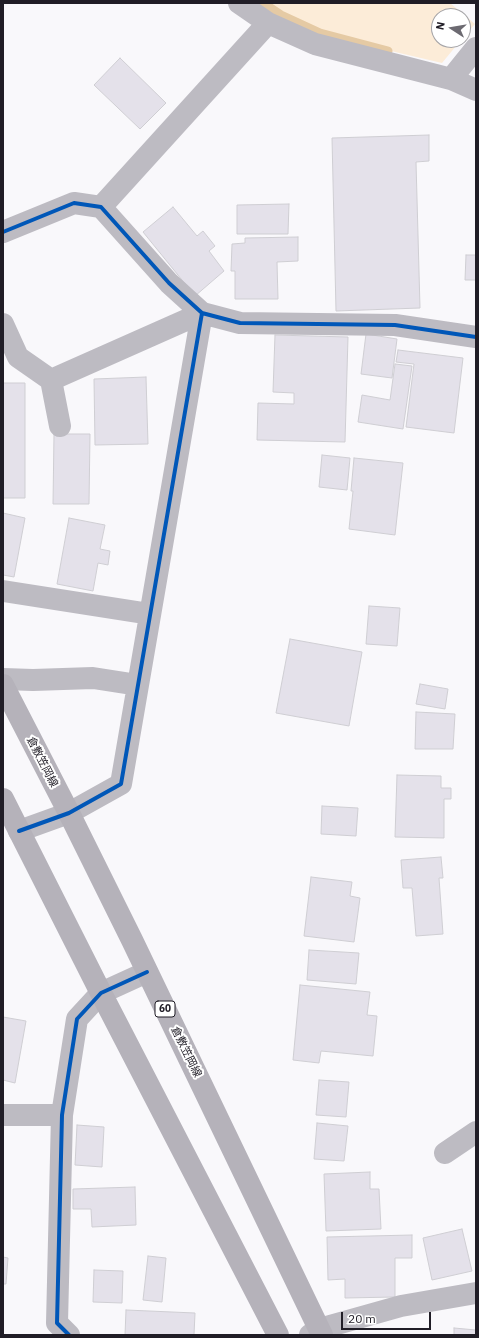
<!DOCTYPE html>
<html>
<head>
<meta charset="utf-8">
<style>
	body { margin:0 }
	#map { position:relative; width:479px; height:1338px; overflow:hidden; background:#f9f8fb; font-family:"IBM Plex Sans",sans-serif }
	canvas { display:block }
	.frame { position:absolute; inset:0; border:4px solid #201d26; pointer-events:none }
	.north { position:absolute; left:431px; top:8px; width:40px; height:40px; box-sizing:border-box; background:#fff; border:1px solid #a6a5a8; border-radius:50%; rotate:282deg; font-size:11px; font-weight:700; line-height:16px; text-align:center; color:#201d26 }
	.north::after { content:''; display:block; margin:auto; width:14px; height:18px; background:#6c6a71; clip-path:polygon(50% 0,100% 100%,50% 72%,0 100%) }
	.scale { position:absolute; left:341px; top:1312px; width:90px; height:18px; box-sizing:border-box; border:2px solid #201d26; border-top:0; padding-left:5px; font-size:12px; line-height:14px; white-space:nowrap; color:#201d26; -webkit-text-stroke:3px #fff; paint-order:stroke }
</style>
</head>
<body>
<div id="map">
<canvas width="479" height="1338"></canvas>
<div class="frame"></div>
<div class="north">N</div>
<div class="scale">20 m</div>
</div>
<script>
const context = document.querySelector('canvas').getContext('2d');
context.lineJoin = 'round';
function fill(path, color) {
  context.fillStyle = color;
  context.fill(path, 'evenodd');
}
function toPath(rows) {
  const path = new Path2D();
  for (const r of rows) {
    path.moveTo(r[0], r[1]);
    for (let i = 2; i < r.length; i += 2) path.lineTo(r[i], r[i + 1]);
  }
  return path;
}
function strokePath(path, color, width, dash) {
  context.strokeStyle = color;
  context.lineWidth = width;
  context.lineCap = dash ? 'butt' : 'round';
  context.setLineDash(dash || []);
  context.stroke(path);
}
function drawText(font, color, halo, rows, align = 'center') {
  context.font = font + ' "IBM Plex Sans","Noto Sans JP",sans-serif';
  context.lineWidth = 4;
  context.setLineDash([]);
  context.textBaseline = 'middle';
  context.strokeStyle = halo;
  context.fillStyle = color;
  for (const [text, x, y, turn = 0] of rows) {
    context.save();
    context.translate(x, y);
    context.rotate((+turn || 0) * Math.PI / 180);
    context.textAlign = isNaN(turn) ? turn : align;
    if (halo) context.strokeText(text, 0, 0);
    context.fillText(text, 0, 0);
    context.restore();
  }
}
fill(toPath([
	[264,3,450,3,475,24,463,38,463,16,439,16,439,40,461,40,442,63,357,43,292,20]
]), '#fcecd8');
strokePath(toPath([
	[263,3,281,15,320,33,388,51]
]), '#e5caa4', 9);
const building = toPath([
	[120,58,166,103,140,129,94,85,120,58],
	[429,135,429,161,416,162,420,308,336,311,332,138,429,135],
	[289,204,288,234,237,234,237,205,289,204],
	[173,207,197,236,203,231,215,246,209,251,224,271,195,296,143,232,173,207],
	[298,237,298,261,277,262,278,299,235,299,235,271,231,271,232,244,245,243,245,238,298,237],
	[466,255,476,255,476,280,465,280,466,255],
	[366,334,397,339,392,378,361,374,366,334],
	[275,335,348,337,345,442,257,440,258,403,294,404,294,393,273,392,275,335],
	[398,350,463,358,454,433,406,427,414,364,396,362,398,350],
	[395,364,412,366,403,429,358,422,362,395,390,400,395,364],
	[146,377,148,444,95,445,94,379,146,377],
	[3,383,25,383,25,498,3,498,3,383],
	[54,434,90,434,89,504,53,504,54,434],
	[322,455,350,458,347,490,319,487,322,455],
	[354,458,403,463,395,535,349,529,353,491,351,491,354,458],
	[3,513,25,518,14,577,3,575,3,513],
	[69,518,105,525,100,549,110,551,108,565,98,563,93,591,57,584,69,518],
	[369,606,400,608,397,646,366,644,369,606],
	[290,639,362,652,349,726,276,713,290,639],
	[420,684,448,689,445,709,416,704,420,684],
	[416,712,455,714,453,749,415,749,416,712],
	[397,775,441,776,441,788,451,788,451,799,444,799,444,838,395,837,397,775],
	[322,806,358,808,356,836,321,834,322,806],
	[441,857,443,878,439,878,443,934,416,936,412,888,403,888,401,860,441,857],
	[311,877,352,882,350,896,360,898,354,942,304,936,311,877],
	[309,950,359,953,356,984,307,980,309,950],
	[300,985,370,992,367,1015,377,1016,373,1056,321,1051,319,1063,293,1060,300,985],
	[3,1017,26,1021,15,1083,3,1080,3,1017],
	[319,1080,349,1082,346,1117,316,1115,319,1080],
	[317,1123,348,1126,344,1161,314,1159,317,1123],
	[77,1125,104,1127,102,1167,75,1165,77,1125],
	[370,1172,370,1189,379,1189,381,1229,326,1231,324,1174,370,1172],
	[135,1187,136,1225,92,1227,91,1209,73,1209,73,1189,135,1187],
	[462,1229,472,1271,432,1280,423,1238,462,1229],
	[412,1235,412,1258,395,1258,395,1297,345,1298,345,1279,328,1280,327,1237,412,1235],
	[148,1256,166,1258,162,1302,143,1300,148,1256],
	[3,1257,8,1258,6,1284,3,1284,3,1257],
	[94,1270,123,1271,122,1303,93,1302,94,1270],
	[126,1310,195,1313,194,1335,125,1335,126,1310],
	[454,1328,476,1330,476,1335,454,1335,454,1328]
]);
fill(building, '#e4e1ea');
strokePath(building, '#cfced3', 1);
strokePath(toPath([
	[239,3,268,23,315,44,451,79,476,90],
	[451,79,476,48],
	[101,207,268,23],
	[3,232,74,203,101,207,169,283,202,313,240,323,395,325,476,337],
	[3,324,18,357,51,380,202,313],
	[51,380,60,426],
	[3,591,150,614],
	[3,679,33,680,93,678,138,685],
	[19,831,69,813,121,784,202,313],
	[3,1115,62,1115],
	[445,1153,476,1132],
	[69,1335,57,1323,62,1115,77,1019,101,993,147,972],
	[310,1335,319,1329,401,1306,476,1293]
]), '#bdbbc2', 22);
strokePath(toPath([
	[3,685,69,813,132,940,322,1335],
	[3,799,101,993,278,1335]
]), '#b5b2ba', 22);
strokePath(toPath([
	[3,232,74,203,101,207,169,283,202,313,240,323,395,325,476,337],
	[19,831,69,813,121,784,202,313],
	[69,1335,57,1323,62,1115,77,1019,101,993,147,972]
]), '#0057b8', 4);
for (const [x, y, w] of [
	[165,1009,20]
]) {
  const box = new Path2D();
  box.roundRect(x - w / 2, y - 8, w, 16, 3);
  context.fillStyle = '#fff';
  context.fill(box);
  strokePath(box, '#201d26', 1);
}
drawText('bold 10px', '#201d26', null, [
	["60",165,1009]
]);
drawText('11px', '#201d26', '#fff', [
	["倉敷笠岡線",42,762,63],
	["倉敷笠岡線",186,1052,64]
]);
</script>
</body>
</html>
